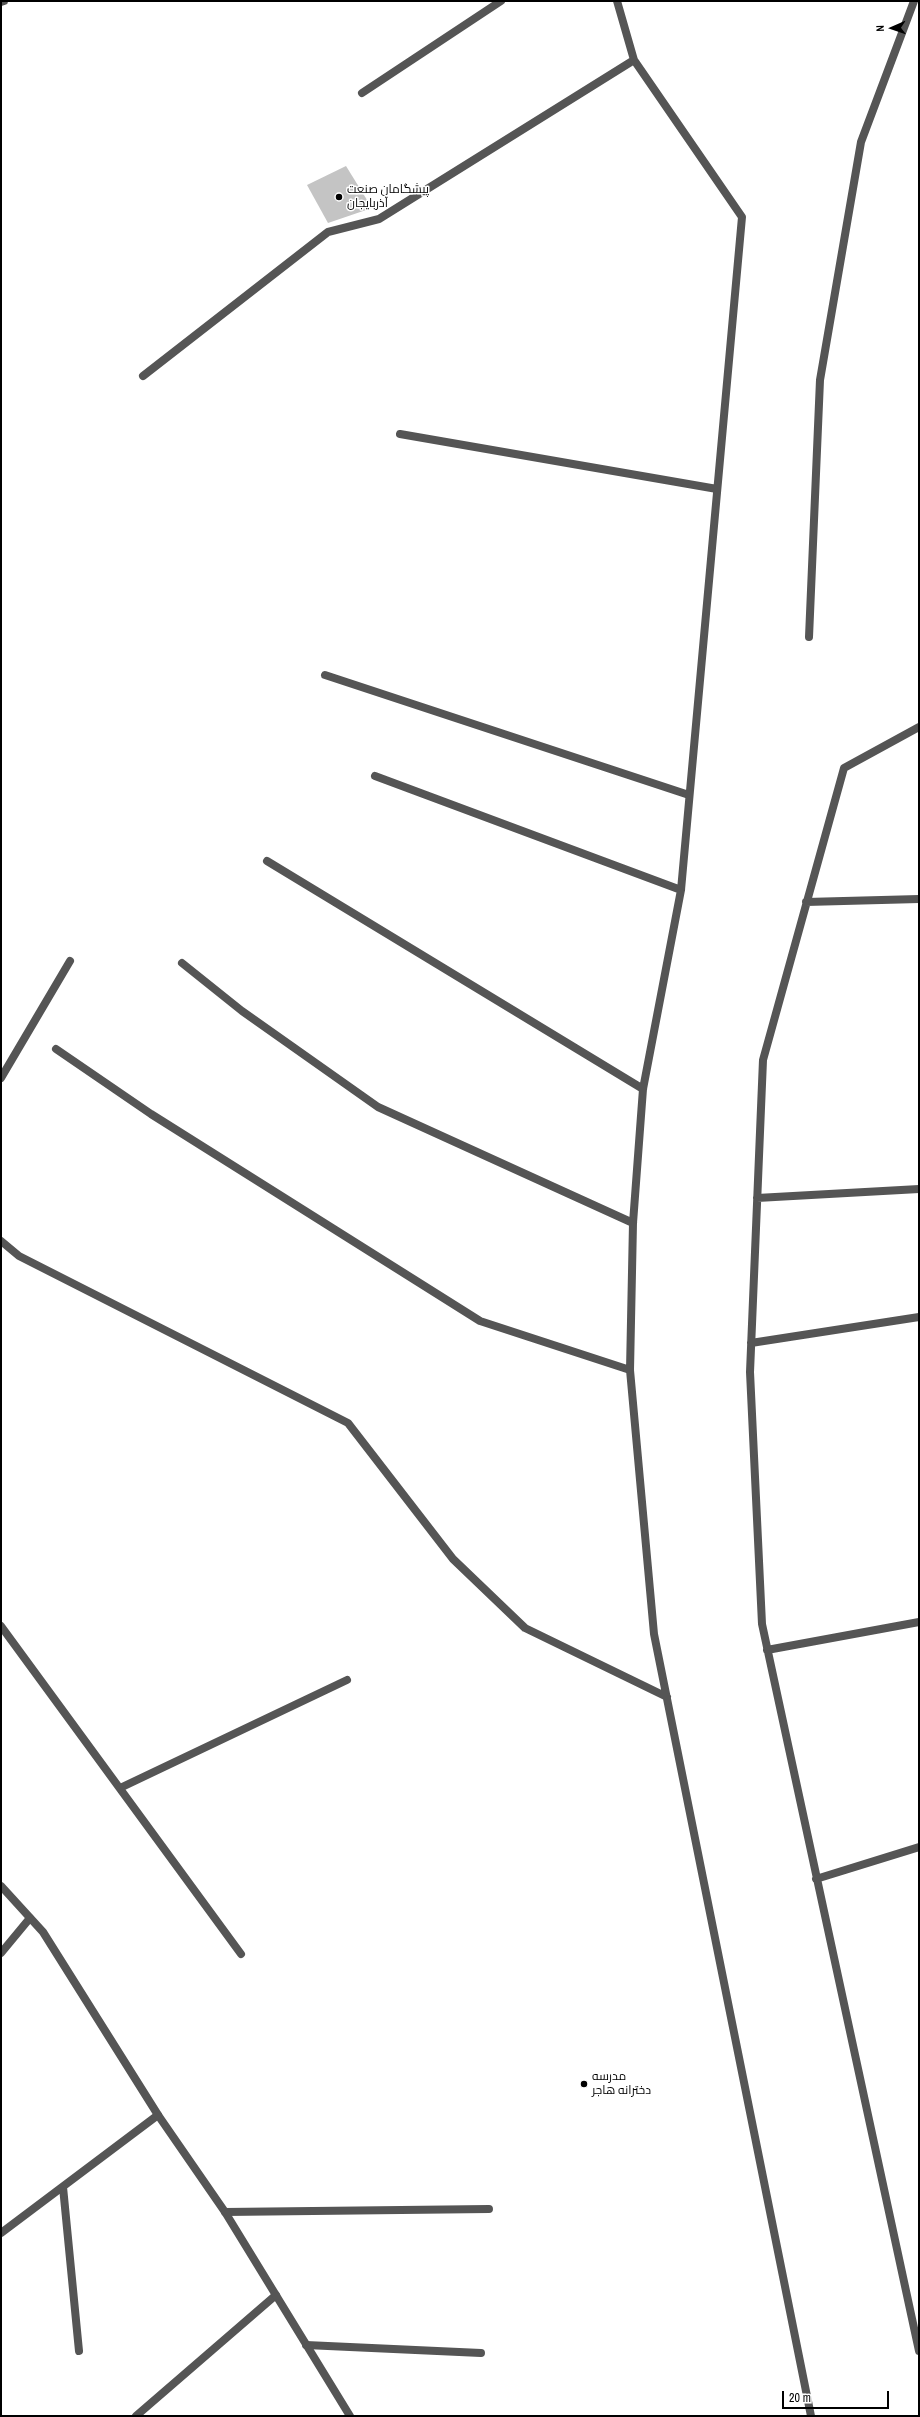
<!DOCTYPE html>
<html>
<head>
<meta charset="utf-8">
<style>
	body { margin:0 }
	#map { position:relative; width:920px; height:2417px; overflow:hidden; background:#fff; font-family:"Archivo Narrow",sans-serif }
	canvas { display:block }
	.frame { position:absolute; inset:0; border:2px solid #000; pointer-events:none }
	.north { position:absolute; left:872px; top:8px; width:40px; height:40px; -webkit-text-stroke:3px #fff; paint-order:stroke; rotate:268deg; font-size:11px; font-weight:700; line-height:16px; text-align:center; color:#000 }
	.north::after { content:''; display:block; margin:auto; width:14px; height:18px; background:#000; clip-path:polygon(50% 0,100% 100%,50% 72%,0 100%) }
	.scale { position:absolute; left:782px; top:2391px; width:107px; height:18px; box-sizing:border-box; border:2px solid #000; border-top:0; padding-left:5px; font-size:12px; line-height:14px; white-space:nowrap; color:#000; -webkit-text-stroke:3px #fff; paint-order:stroke }
</style>
</head>
<body>
<div id="map">
<canvas width="920" height="2417"></canvas>
<div class="frame"></div>
<div class="north">N</div>
<div class="scale">20 m</div>
</div>
<script>
const context = document.querySelector('canvas').getContext('2d');
context.lineJoin = 'round';
function fill(path, color) {
  context.fillStyle = color;
  context.fill(path, 'evenodd');
}
function toPath(rows) {
  const path = new Path2D();
  for (const r of rows) {
    path.moveTo(r[0], r[1]);
    for (let i = 2; i < r.length; i += 2) path.lineTo(r[i], r[i + 1]);
  }
  return path;
}
function strokePath(path, color, width, dash) {
  context.strokeStyle = color;
  context.lineWidth = width;
  context.lineCap = dash ? 'butt' : 'round';
  context.setLineDash(dash || []);
  context.stroke(path);
}
function drawText(font, color, halo, rows, align = 'center') {
  context.font = font + ' "Archivo Narrow",Cairo,sans-serif';
  context.lineWidth = 3;
  context.setLineDash([]);
  context.textBaseline = 'middle';
  context.strokeStyle = halo;
  context.fillStyle = color;
  for (const [text, x, y, turn = 0] of rows) {
    context.save();
    context.translate(x, y);
    context.rotate((+turn || 0) * Math.PI / 180);
    context.textAlign = isNaN(turn) ? turn : align;
    if (halo) context.strokeText(text, 0, 0);
    context.fillText(text, 0, 0);
    context.restore();
  }
}
fill(toPath([
	[346,166,372,208,328,223,307,185]
]), '#c4c4c4');
strokePath(toPath([
	[809,637,820,380,861,142,914,1]
]), '#555', 8);
strokePath(toPath([
	[617,1,634,60,742,217,681,890,643,1089,633,1223,630,1370,654,1634,811,2416],
	[1,2,4,1],
	[362,93,501,1],
	[143,376,328,232,379,219,634,60],
	[400,434,717,489],
	[325,675,689,795],
	[919,727,844,768,763,1060,750,1372,762,1624,919,2351],
	[375,776,681,890],
	[267,861,643,1089],
	[806,902,919,899],
	[182,963,242,1011,378,1107,633,1223],
	[56,1049,151,1114,480,1321,630,1370],
	[1,1078,70,961],
	[757,1198,919,1189],
	[1,1241,19,1256,348,1423,453,1559,525,1628,667,1697],
	[751,1343,919,1317],
	[1,1626,241,1954],
	[767,1650,919,1622],
	[120,1788,347,1680],
	[816,1879,919,1847],
	[1,1953,30,1918],
	[63,2187,79,2351],
	[225,2212,489,2209],
	[1,2233,158,2115],
	[306,2345,481,2353],
	[136,2416,276,2295]
]), '#555', 8);
strokePath(toPath([
	[1,1886,43,1932,158,2115,225,2212,350,2416]
]), '#555', 8);
for (const [x, y, r, color] of [
	[339,197,4,"#000"],
	[584,2084,4,"#000"]
]) {
  const dot = new Path2D();
  dot.arc(x, y, r, 0, 2 * Math.PI);
  context.fillStyle = color;
  context.fill(dot);
  strokePath(dot, '#fff', 1.5);
}
drawText('12px', '#000', '#fff', [
	["پیشگامان صنعت",347,190],
	["آذربایجان",347,204],
	["مدرسه",592,2077],
	["دخترانه هاجر",592,2091]
], 'left');
</script>
</body>
</html>
